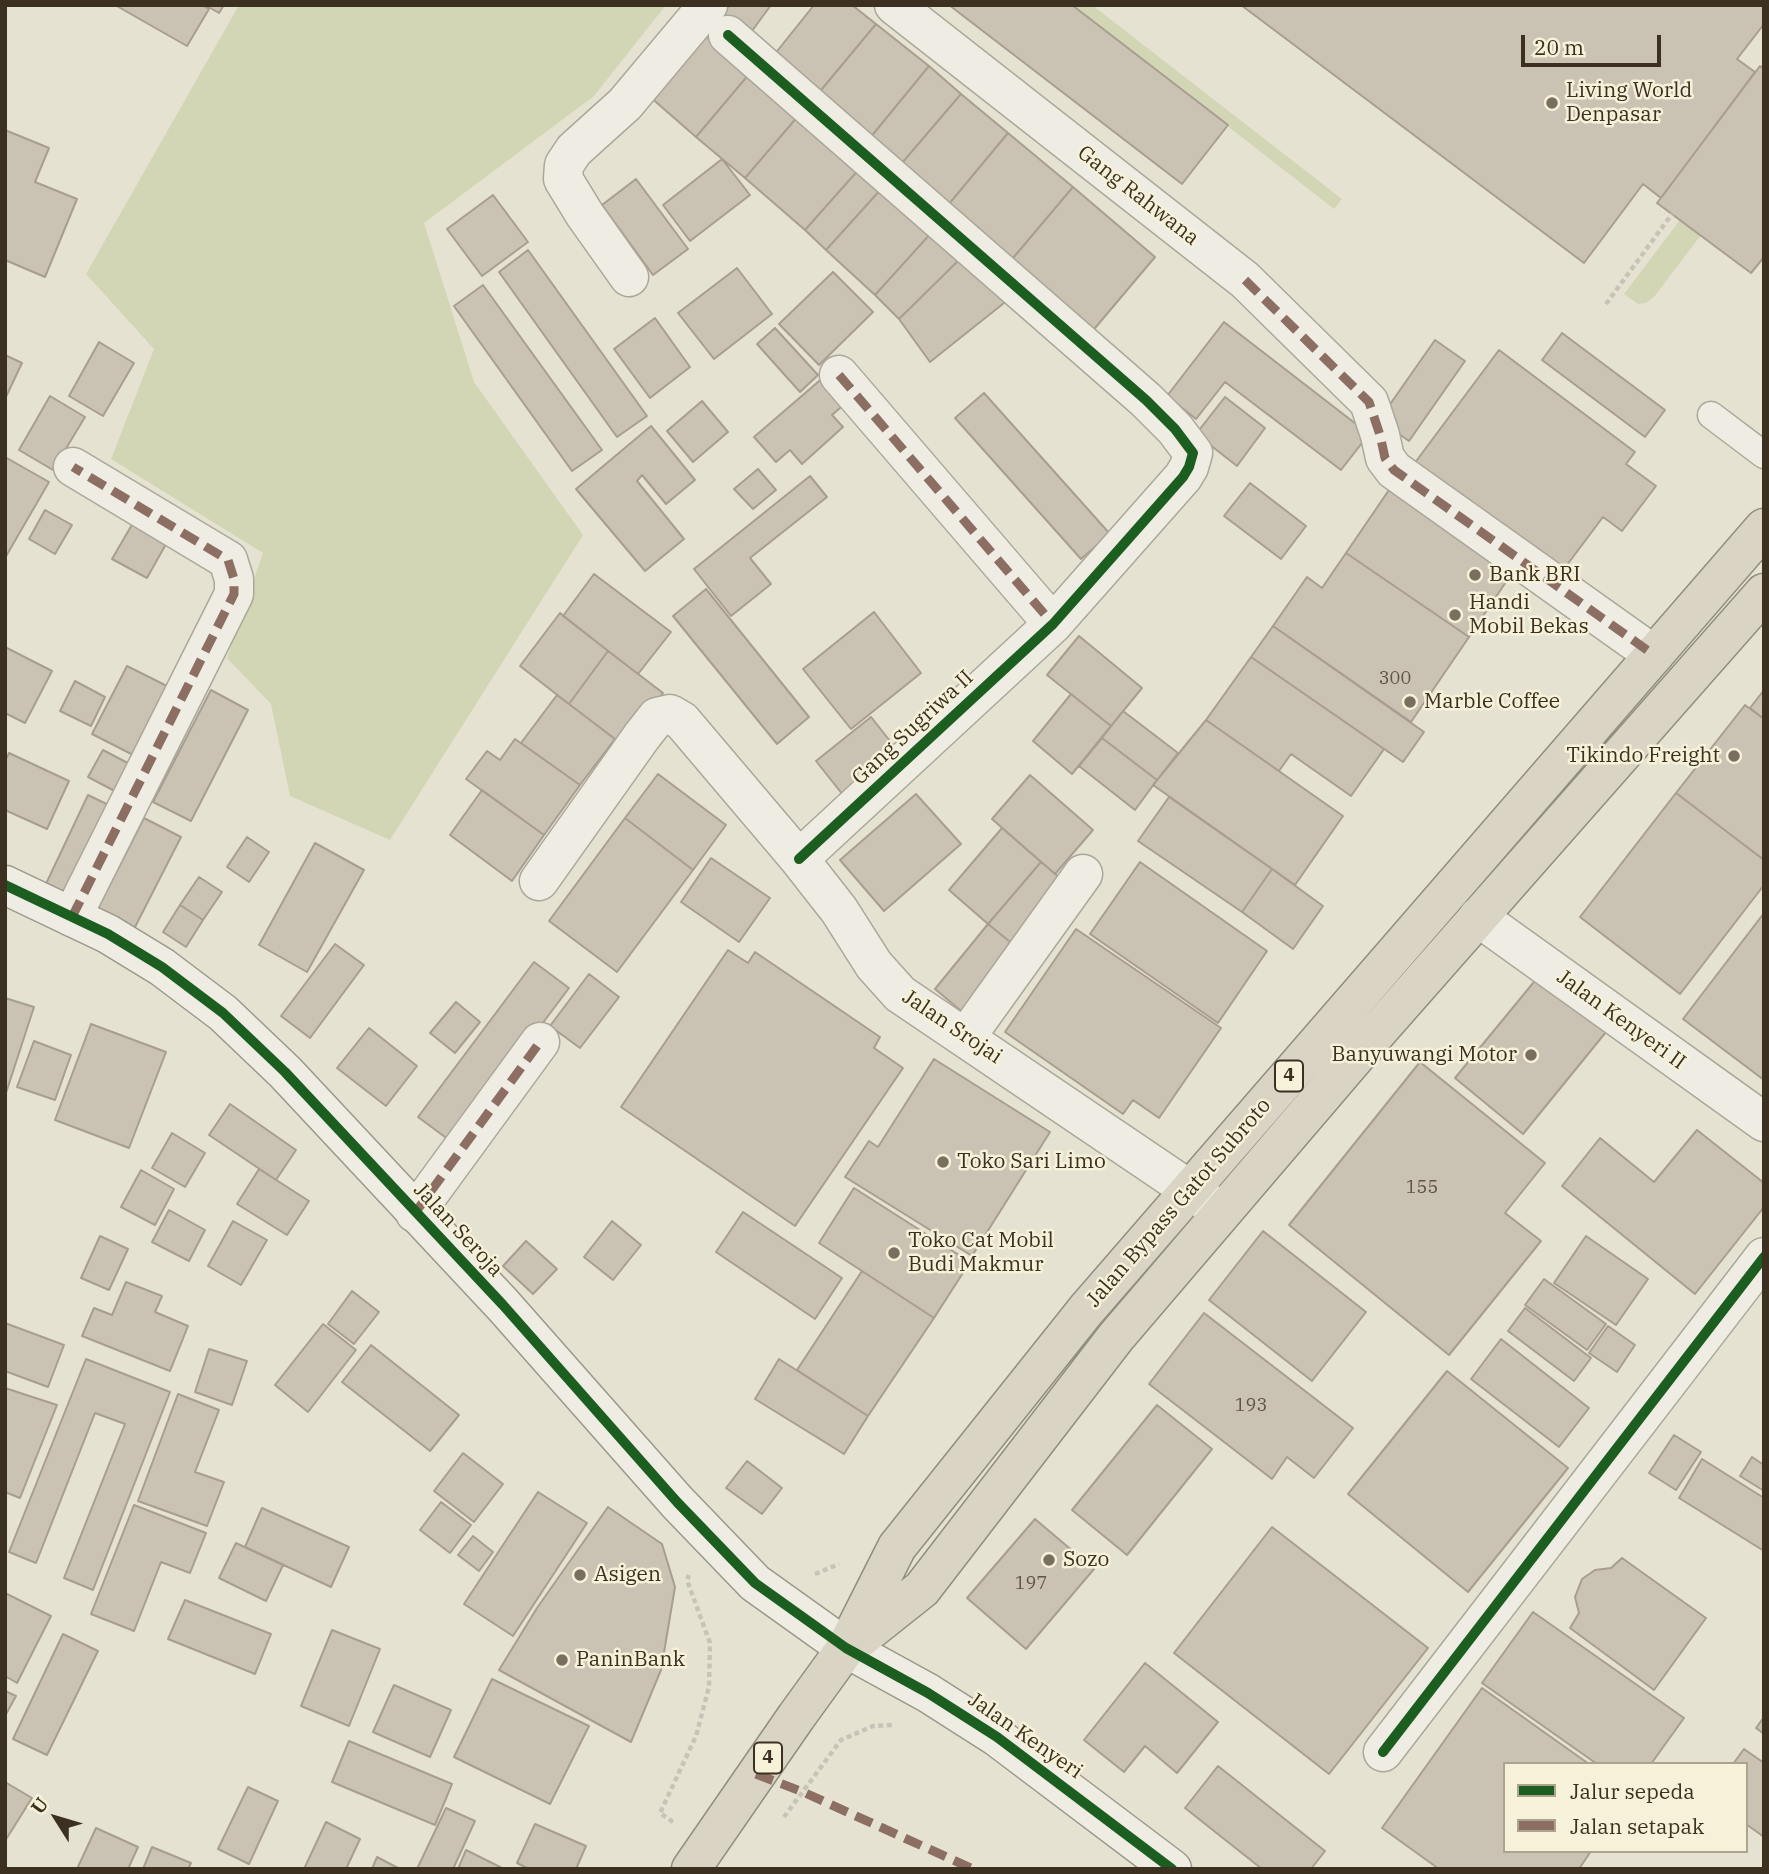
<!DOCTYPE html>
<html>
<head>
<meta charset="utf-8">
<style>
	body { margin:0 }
	#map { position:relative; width:1769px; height:1874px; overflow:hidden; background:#e6e2d1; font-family:"IBM Plex Serif",serif }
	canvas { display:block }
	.frame { position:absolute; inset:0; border:7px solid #3c3121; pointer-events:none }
	.legend { position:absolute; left:1503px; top:1762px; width:245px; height:91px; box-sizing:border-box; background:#f6f1d9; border:2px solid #aca48f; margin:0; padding:9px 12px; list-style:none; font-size:21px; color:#3c3121 }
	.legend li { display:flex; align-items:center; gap:14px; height:35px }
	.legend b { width:35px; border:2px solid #aca48f }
	.north { position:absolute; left:21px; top:1783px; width:70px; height:70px; -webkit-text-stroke:5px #f6f1d9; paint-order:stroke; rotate:307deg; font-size:19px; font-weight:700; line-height:28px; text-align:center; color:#3c3121 }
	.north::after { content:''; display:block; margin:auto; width:24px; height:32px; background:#3c3121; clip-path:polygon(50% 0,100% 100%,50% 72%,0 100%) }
	.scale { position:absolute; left:1521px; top:35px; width:140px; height:32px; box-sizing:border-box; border:4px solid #3c3121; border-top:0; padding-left:9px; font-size:21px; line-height:24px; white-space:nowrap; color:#3c3121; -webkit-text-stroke:5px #f6f1d9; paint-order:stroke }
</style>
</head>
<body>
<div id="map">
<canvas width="1769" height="1874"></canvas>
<div class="frame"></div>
<ul class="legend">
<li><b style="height:9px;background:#1b5e20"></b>Jalur sepeda</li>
<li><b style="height:9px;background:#8d6e63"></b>Jalan setapak</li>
</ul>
<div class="north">U</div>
<div class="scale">20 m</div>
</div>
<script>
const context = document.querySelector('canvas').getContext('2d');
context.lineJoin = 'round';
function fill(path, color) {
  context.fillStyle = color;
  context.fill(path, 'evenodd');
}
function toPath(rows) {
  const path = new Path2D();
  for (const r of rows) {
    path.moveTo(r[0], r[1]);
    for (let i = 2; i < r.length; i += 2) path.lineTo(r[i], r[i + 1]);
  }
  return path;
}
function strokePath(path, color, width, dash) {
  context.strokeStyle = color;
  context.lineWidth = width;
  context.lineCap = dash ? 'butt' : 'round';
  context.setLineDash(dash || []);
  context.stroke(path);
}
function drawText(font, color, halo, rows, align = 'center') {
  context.font = font + ' "IBM Plex Serif",serif';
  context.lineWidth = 5;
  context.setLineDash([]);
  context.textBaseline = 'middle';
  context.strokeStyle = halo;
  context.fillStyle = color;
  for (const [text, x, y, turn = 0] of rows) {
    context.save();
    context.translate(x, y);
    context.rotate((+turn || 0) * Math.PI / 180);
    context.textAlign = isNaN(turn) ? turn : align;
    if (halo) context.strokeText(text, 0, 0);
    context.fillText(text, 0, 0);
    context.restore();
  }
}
fill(toPath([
	[239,5,666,5,594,96,424,223,474,382,583,535,390,840,290,796,271,704,227,658,263,553,111,459,154,349,86,274],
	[1072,5,1092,5,1342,199,1334,209],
	[1680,220,1701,235,1654,297,1646,303,1638,304,1624,294]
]), '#d2d6b4');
const building = toPath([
	[115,5,202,5,209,9,187,46,115,5],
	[205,5,224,5,219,13,205,5],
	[729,5,771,5,749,35,723,15,729,5],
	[814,5,852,5,876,24,812,101,766,65,814,5],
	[949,5,1072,5,1228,125,1182,184,949,5],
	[1241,5,1764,5,1764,24,1737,59,1755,72,1661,198,1643,184,1584,263,1241,5],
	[876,24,929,66,865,144,812,101,876,24],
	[702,33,750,73,696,137,649,96,702,33],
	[929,66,961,94,896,170,865,144,929,66],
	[1760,66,1764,69,1764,257,1751,273,1657,203,1760,66],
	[750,73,799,115,745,178,696,137,750,73],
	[961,94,1008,133,944,210,896,170,961,94],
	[799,115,861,167,805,230,745,178,799,115],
	[5,130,49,148,35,182,77,199,45,277,5,260,5,130],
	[1008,133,1073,187,1008,264,944,210,1008,133],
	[722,159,750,195,690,241,663,205,722,159],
	[861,167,883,187,826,250,805,230,861,167],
	[636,179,688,249,653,275,602,205,636,179],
	[883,187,932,232,875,295,826,250,883,187],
	[1073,187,1155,257,1090,334,1008,264,1073,187],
	[493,195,528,242,482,276,447,229,493,195],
	[932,232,961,258,899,319,875,295,932,232],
	[528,250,647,416,617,437,499,272,528,250],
	[961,258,1009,299,930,362,899,319,961,258],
	[737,268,772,314,714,359,678,313,737,268],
	[833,272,873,312,819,365,779,324,833,272],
	[483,285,602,450,572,471,454,306,483,285],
	[655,318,690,367,650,398,614,349,655,318],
	[1224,322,1369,434,1341,470,1225,382,1196,419,1167,396,1224,322],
	[775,328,818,375,800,392,757,344,775,328],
	[1562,333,1665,410,1645,437,1542,360,1562,333],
	[1435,340,1465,361,1409,441,1379,420,1435,340],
	[99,342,134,363,103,416,69,396,99,342],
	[1499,350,1635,452,1626,464,1656,486,1622,531,1603,517,1561,573,1414,464,1499,350],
	[5,355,22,363,5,399,5,355],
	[825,376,848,401,832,415,843,427,802,464,790,450,776,462,754,437,825,376],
	[984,393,1110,534,1081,559,955,418,984,393],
	[50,396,85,417,53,470,19,450,50,396],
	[1225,397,1265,428,1237,466,1196,434,1225,397],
	[702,401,728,432,693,462,667,431,702,401],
	[651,426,695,480,666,504,642,475,637,481,684,539,645,571,576,489,651,426],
	[5,457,49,482,5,558,5,457],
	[758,469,776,490,753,509,734,489,758,469],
	[810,476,827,497,750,558,771,584,731,616,694,569,810,476],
	[1250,483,1306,526,1281,559,1224,516,1250,483],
	[1391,487,1514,570,1469,637,1346,553,1391,487],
	[45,510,72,525,55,554,29,539,45,510],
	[137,516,171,535,147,578,112,559,137,516],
	[1346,553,1469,637,1411,722,1273,626,1307,577,1322,588,1346,553],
	[594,574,671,632,638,674,563,616,594,574],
	[706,589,809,717,777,744,673,616,706,589],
	[874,612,921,673,851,729,803,669,874,612],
	[560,613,608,651,569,704,520,666,560,613],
	[1273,626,1424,732,1403,762,1251,657,1273,626],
	[1079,636,1142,688,1111,726,1047,675,1079,636],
	[5,647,52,671,25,723,5,713,5,647],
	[608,651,663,693,623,745,569,704,608,651],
	[1251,657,1384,749,1351,796,1291,754,1279,771,1206,720,1251,657],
	[127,666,181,693,145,761,92,734,127,666],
	[75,681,105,697,91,726,60,711,75,681],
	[211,690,248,710,191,821,153,802,211,690],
	[1764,690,1764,719,1750,708,1764,690],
	[1071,694,1111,726,1072,774,1033,741,1071,694],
	[557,695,615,739,580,785,521,743,557,695],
	[1745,705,1764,719,1764,860,1676,793,1745,705],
	[1123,711,1178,753,1157,780,1102,738,1123,711],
	[871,717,898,751,843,795,816,761,871,717],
	[1206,720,1343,816,1295,885,1153,785,1206,720],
	[1102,738,1157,780,1135,810,1079,766,1102,738],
	[515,739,580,785,544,835,466,779,487,751,500,760,515,739],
	[103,750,141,770,128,798,88,777,103,750],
	[9,753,69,781,47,829,5,810,5,761,9,753],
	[658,774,726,825,693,870,625,818,658,774],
	[1030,775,1093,830,1055,874,992,819,1030,775],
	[482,790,544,835,512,881,450,835,482,790],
	[1676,793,1764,860,1764,885,1680,994,1580,917,1676,793],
	[916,794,961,844,884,911,840,860,916,794],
	[88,795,121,811,76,904,44,888,88,795],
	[1169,797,1272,869,1242,912,1138,841,1169,797],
	[144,818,181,837,134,929,97,910,144,818],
	[625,818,693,870,617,972,549,921,625,818],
	[1002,828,1041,862,988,924,949,890,1002,828],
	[247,837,269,852,249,882,227,867,247,837],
	[315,843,364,870,307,972,259,945,315,843],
	[711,858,770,898,739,942,681,902,711,858],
	[1041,862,1072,888,1020,950,988,924,1041,862],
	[1140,862,1267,951,1218,1023,1090,934,1140,862],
	[1272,869,1323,906,1293,949,1242,912,1272,869],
	[199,877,222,892,203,920,180,905,199,877],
	[180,905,203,920,186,947,163,932,180,905],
	[1764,913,1764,1080,1683,1019,1764,913],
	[988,924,1020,950,966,1015,935,989,988,924],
	[1076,929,1221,1028,1159,1118,1133,1100,1123,1114,1005,1032,1076,929],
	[335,944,364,965,310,1038,281,1016,335,944],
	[728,950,748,963,755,952,880,1037,874,1048,903,1068,795,1226,621,1107,728,950],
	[534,962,569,988,453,1143,418,1117,534,962],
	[589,974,619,997,580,1048,550,1026,589,974],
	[1538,977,1606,1032,1523,1134,1455,1078,1538,977],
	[5,998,34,1007,5,1096,5,998],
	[456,1002,480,1022,455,1053,430,1033,456,1002],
	[91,1024,166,1052,129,1148,55,1120,91,1024],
	[369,1028,417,1066,386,1106,337,1068,369,1028],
	[34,1041,71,1055,55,1100,17,1087,34,1041],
	[934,1059,1050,1132,972,1256,845,1177,869,1141,878,1147,934,1059],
	[1420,1062,1545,1163,1505,1213,1541,1241,1449,1355,1289,1225,1420,1062],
	[230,1104,296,1150,276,1180,209,1135,230,1104],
	[1697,1130,1764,1183,1764,1207,1695,1294,1562,1186,1600,1138,1654,1182,1697,1130],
	[172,1133,205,1153,185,1187,152,1168,172,1133],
	[259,1169,309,1201,287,1235,237,1204,259,1169],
	[141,1170,174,1189,155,1225,121,1207,141,1170],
	[854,1188,970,1262,934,1318,819,1243,854,1188],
	[169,1210,205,1230,189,1261,152,1242,169,1210],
	[743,1212,842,1278,815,1319,716,1252,743,1212],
	[233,1221,267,1240,241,1285,208,1266,233,1221],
	[612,1221,641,1245,613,1280,584,1257,612,1221],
	[1263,1231,1366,1312,1312,1381,1209,1300,1263,1231],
	[100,1236,128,1249,109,1290,81,1278,100,1236],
	[1586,1236,1648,1279,1616,1325,1554,1283,1586,1236],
	[526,1241,557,1269,533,1294,503,1266,526,1241],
	[862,1271,934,1318,868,1416,797,1370,862,1271],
	[1544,1279,1606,1324,1587,1350,1525,1305,1544,1279],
	[126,1282,162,1296,155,1312,188,1326,170,1371,82,1336,94,1308,112,1315,126,1282],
	[352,1291,379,1312,354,1344,328,1324,352,1291],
	[1525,1308,1591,1358,1574,1381,1508,1331,1525,1308],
	[1204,1313,1353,1428,1314,1478,1287,1457,1272,1479,1149,1384,1204,1313],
	[5,1323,64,1345,48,1387,5,1371,5,1323],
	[323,1324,356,1350,308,1412,275,1385,323,1324],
	[1608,1326,1635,1345,1617,1372,1589,1353,1608,1326],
	[1501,1339,1589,1408,1559,1447,1471,1379,1501,1339],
	[371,1345,459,1415,430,1451,342,1382,371,1345],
	[209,1349,247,1361,232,1405,195,1392,209,1349],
	[86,1359,170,1392,93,1590,64,1578,125,1424,95,1413,36,1563,9,1552,86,1359],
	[779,1359,868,1416,844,1454,755,1399,779,1359],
	[1447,1371,1568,1468,1468,1592,1348,1494,1447,1371],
	[5,1388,57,1405,20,1498,5,1492,5,1388],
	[178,1394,219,1410,195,1472,224,1482,207,1526,138,1501,178,1394],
	[1157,1405,1212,1449,1127,1555,1072,1510,1157,1405],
	[1674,1435,1701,1452,1676,1490,1649,1473,1674,1435],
	[463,1453,503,1484,474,1522,434,1491,463,1453],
	[1752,1457,1764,1465,1764,1491,1740,1476,1752,1457],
	[1702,1459,1764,1498,1764,1551,1679,1498,1702,1459],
	[747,1461,782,1488,762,1514,726,1488,747,1461],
	[538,1492,587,1523,513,1636,464,1604,538,1492],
	[441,1502,471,1525,450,1553,420,1530,441,1502],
	[134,1505,206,1533,190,1573,161,1562,134,1631,91,1614,134,1505],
	[608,1507,662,1544,675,1587,661,1670,631,1742,499,1670,537,1608,608,1507],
	[262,1508,349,1547,331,1587,245,1547,262,1508],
	[1035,1519,1094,1569,1026,1649,967,1598,1035,1519],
	[1272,1527,1428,1648,1329,1774,1174,1653,1272,1527],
	[473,1536,493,1552,479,1571,458,1555,473,1536],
	[236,1543,283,1565,266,1601,219,1578,236,1543],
	[1622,1558,1706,1618,1654,1690,1570,1628,1579,1613,1575,1597,1582,1579,1595,1570,1611,1568,1622,1558],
	[5,1593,51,1616,17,1683,5,1676,5,1593],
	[185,1600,271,1634,255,1674,168,1639,185,1600],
	[1533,1612,1684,1718,1651,1764,1597,1764,1482,1683,1533,1612],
	[332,1630,380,1649,349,1726,301,1706,332,1630],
	[63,1634,98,1651,47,1755,13,1739,63,1634],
	[1145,1663,1218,1722,1177,1773,1145,1746,1124,1772,1084,1740,1145,1663],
	[492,1679,589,1726,550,1804,454,1757,492,1679],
	[394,1685,451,1710,430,1757,373,1732,394,1685],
	[1482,1688,1589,1764,1505,1764,1505,1851,1591,1851,1579,1869,1439,1869,1382,1828,1482,1688],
	[5,1691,16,1696,5,1716,5,1691],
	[1764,1717,1764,1734,1756,1728,1764,1717],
	[349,1741,452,1784,435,1825,332,1782,349,1741],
	[1744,1749,1764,1763,1764,1837,1746,1824,1746,1764,1733,1764,1744,1749],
	[1218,1766,1325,1851,1311,1869,1262,1869,1185,1808,1218,1766],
	[5,1782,32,1798,5,1841,5,1782],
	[248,1787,278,1801,249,1864,218,1849,248,1787],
	[446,1808,475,1821,453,1869,417,1869,446,1808],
	[326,1822,360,1839,346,1869,304,1869,326,1822],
	[535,1824,586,1846,576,1869,529,1869,517,1863,535,1824],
	[96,1828,138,1847,128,1869,77,1869,96,1828],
	[152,1847,191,1863,188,1869,143,1869,152,1847],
	[466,1850,504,1869,458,1869,466,1850],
	[377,1857,400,1869,372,1869,377,1857]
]);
fill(building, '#cac2b2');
strokePath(building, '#a79e90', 2);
const lane = toPath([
	[1711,415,1764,455]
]);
const street = toPath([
	[894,5,1245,280,1369,402,1380,435,1385,458,1394,470,1654,655],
	[728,35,1146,400,1175,429,1193,453,1189,467,1183,477,1053,624,799,859],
	[629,277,585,215,563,179,564,165,574,150,625,104,708,5],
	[839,375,1053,624],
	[539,881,642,736,657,717,670,714,682,721,799,859,839,910,874,965,900,994,1218,1209],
	[72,917,234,594,234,579,228,560,73,467],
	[1478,917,1764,1122],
	[966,1037,1083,874],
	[415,1213,540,1042],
	[1383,1752,1764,1257]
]);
const secondary = toPath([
	[5,885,108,934,162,967,223,1013,285,1072,503,1305,677,1502,755,1583,846,1648,928,1693,997,1737,1172,1869]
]);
const highway = toPath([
	[854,1643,922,1589,1116,1337,1357,1055,1764,593],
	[691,1869,796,1717,846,1648,897,1547,1086,1310,1764,528]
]);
strokePath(lane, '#aca79a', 29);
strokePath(street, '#aca79a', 41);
strokePath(secondary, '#9c978a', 41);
strokePath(highway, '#918d81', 41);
strokePath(toPath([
	[1606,304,1672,214],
	[815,1574,839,1564],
	[784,1817,841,1740,873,1726,894,1725],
	[673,1822,660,1813,696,1736,709,1687,710,1643,687,1580,689,1575]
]), '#c7c3b9', 4.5, [5, 3.5]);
strokePath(lane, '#eeece3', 26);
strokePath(street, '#eeece3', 38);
strokePath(secondary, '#eeece3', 38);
strokePath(highway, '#d9d4c3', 38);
strokePath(toPath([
	[1245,280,1369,402,1380,435,1385,458,1394,470,1654,655],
	[839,375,1053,624],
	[72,917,234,594,234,579,228,560,73,467],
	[415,1213,540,1042],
	[756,1774,803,1792,973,1869]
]), '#8d6e63', 9, [18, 9]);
strokePath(toPath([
	[728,35,1146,400,1175,429,1193,453,1189,467,1183,477,1053,624,799,859],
	[5,885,108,934,162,967,223,1013,285,1072,503,1305,677,1502,755,1583,846,1648,928,1693,997,1737,1172,1869],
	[1383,1752,1764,1257]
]), '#1b5e20', 10);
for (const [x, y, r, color] of [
	[1552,103,7,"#786f5f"],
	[1475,575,7,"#786f5f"],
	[1455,615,7,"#786f5f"],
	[1410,702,7,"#786f5f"],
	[1734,756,7,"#786f5f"],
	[1531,1055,7,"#786f5f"],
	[943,1162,7,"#786f5f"],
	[894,1253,7,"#786f5f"],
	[1049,1560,7,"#786f5f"],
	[580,1575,7,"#786f5f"],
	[562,1660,7,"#786f5f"]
]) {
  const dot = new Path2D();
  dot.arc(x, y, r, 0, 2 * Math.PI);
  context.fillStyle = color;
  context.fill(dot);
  strokePath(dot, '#f6f1d9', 2.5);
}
drawText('18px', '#605545', null, [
	["300",1395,679],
	["155",1422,1188],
	["193",1251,1406],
	["197",1031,1584]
]);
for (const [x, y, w] of [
	[1289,1076,28],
	[768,1758,28]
]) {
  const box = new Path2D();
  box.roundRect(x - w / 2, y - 15.5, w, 31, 5);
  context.fillStyle = '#f6f1d9';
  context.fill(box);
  strokePath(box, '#3c3121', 2);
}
drawText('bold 19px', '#3c3121', null, [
	["4",1289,1076],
	["4",768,1758]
]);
drawText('21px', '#3c3121', '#f6f1d9', [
	["Living World",1566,91],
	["Denpasar",1566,115],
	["Bank BRI",1489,575],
	["Handi",1469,603],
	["Mobil Bekas",1469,627],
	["Marble Coffee",1424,702],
	["Tikindo Freight",1720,756,"right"],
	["Banyuwangi Motor",1517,1055,"right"],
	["Toko Sari Limo",957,1162],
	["Toko Cat Mobil",908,1241],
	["Budi Makmur",908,1265],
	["Sozo",1063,1560],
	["Asigen",594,1575],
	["PaninBank",576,1660]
], 'left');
drawText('21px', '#3c3121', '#f6f1d9', [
	["Gang Rahwana",1138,196,38],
	["Gang Sugriwa II",913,728,-43],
	["Jalan Kenyeri II",1621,1020,36],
	["Jalan Srojai",952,1027,34],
	["Jalan Bypass Gatot Subroto",1179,1203,-49],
	["Jalan Seroja",458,1230,47],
	["Jalan Kenyeri",1025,1736,35]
]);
</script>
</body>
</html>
